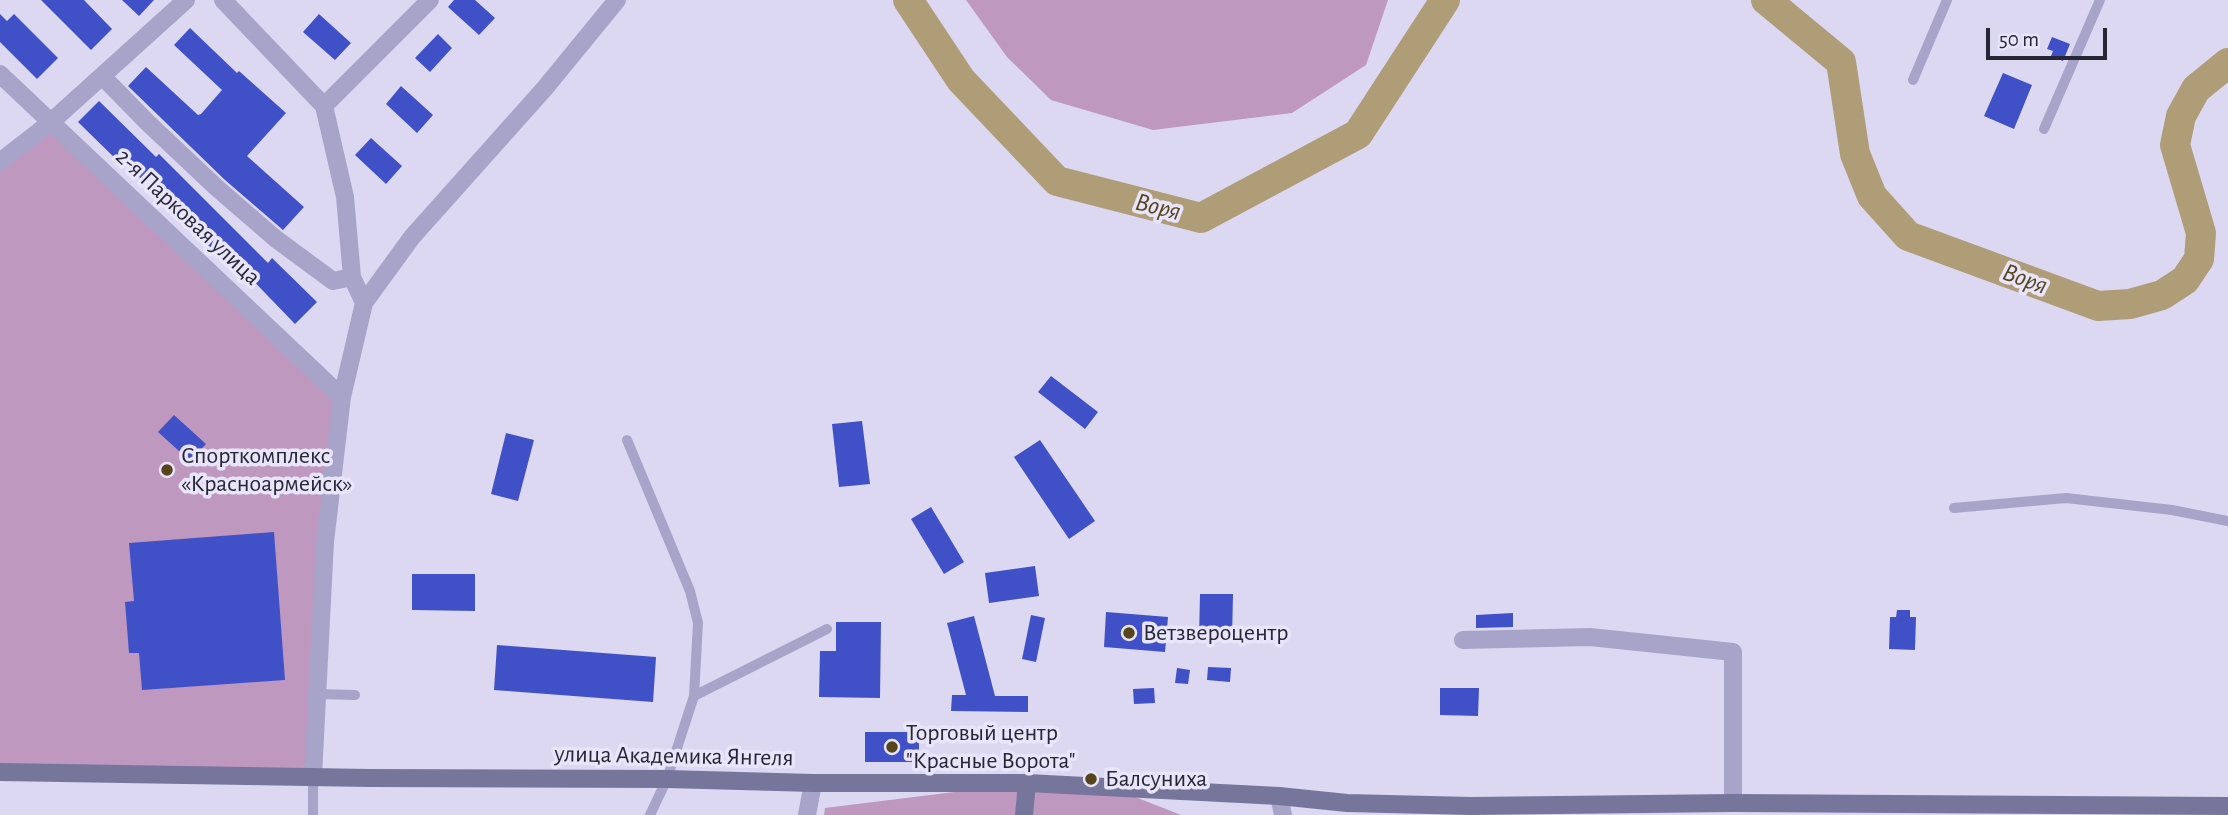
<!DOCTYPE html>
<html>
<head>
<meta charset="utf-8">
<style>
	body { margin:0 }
	#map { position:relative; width:2228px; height:815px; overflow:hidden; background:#dcd8f1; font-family:"Alegreya Sans",sans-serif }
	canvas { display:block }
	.scale { position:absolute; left:1986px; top:28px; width:121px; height:32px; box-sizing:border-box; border:4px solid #262634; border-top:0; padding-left:9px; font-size:21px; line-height:24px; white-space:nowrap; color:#262634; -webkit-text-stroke:5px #e8e4f9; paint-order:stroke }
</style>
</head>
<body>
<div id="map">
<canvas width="2228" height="815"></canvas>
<div class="scale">50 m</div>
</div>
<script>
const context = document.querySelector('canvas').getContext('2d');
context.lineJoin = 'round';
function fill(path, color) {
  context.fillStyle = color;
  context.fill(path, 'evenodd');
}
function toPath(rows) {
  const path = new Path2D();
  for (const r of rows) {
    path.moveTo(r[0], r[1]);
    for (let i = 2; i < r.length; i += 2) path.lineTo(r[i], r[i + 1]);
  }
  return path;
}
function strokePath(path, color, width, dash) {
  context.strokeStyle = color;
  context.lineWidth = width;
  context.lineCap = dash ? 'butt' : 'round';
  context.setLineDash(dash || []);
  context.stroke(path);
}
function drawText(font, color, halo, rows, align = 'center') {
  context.font = font + ' "Alegreya Sans",sans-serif';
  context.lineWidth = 7;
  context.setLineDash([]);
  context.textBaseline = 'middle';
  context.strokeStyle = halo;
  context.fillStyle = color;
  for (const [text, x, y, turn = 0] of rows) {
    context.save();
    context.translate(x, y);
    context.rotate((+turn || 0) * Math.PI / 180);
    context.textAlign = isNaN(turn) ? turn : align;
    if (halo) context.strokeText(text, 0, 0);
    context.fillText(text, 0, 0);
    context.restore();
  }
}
fill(toPath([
	[966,0,1388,0,1366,65,1292,113,1153,130,1051,100,1007,57],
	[51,122,342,397,313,776,0,772,0,162],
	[1027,783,1115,789,1181,815,824,815,825,808]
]), '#bf98c0');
strokePath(toPath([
	[908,0,961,80,1057,181,1201,218,1358,134,1445,0],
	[1766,0,1841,62,1855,154,1872,196,1908,236,2098,306,2130,304,2162,295,2185,280,2199,259,2201,233,2175,145,2181,116,2196,89,2228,63]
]), '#ae9d77', 30);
fill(toPath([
	[41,0,84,0,112,29,91,50],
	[122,0,154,0,139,16],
	[454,0,475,0,495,18,479,35,448,7],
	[0,14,7,21,14,14,58,58,37,79,0,42],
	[319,14,351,43,335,60,303,32],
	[190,28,237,73,239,71,286,113,247,156,304,207,283,230,225,180,128,86,146,67,198,115,201,114,222,90,174,45],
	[438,34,452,48,430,72,415,58],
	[2052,37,2070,44,2063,61,2051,56,2053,51,2047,49],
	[2003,73,2032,85,2014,129,1984,116],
	[401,86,433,115,417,133,386,104],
	[99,101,156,157,159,154,268,263,272,258,317,302,295,324,239,266,234,271,125,163,123,166,78,122],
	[371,138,402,166,386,184,355,155],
	[1051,376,1098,412,1085,429,1038,392],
	[174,415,206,444,190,461,158,432],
	[862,421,870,484,839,487,832,424],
	[506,433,534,440,518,501,491,494],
	[1040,440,1095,521,1069,539,1014,457],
	[931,507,964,562,944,574,911,519],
	[274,532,285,680,142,690,139,653,129,653,125,602,134,601,129,543],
	[1035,566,1039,596,989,603,985,573],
	[412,574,475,574,475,611,412,610],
	[1200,594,1233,594,1232,640,1199,639],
	[1897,610,1910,610,1910,617,1916,617,1915,650,1889,649,1890,617,1896,617],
	[1106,612,1168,617,1165,652,1104,647],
	[1513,613,1513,627,1476,628,1476,615],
	[1031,615,1045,618,1036,662,1022,659],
	[974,616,995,696,1028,696,1028,712,951,711,952,695,966,695,947,623],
	[836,622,881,622,880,698,819,697,820,651,836,651],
	[497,645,656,657,653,702,494,690],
	[1208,667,1231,668,1230,682,1207,680],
	[1177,668,1190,670,1188,684,1175,683],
	[1154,688,1155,703,1134,704,1133,689],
	[1440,688,1479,688,1478,716,1440,715],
	[865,732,919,732,919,762,865,762]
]), '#4050c7');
strokePath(toPath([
	[1913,80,1947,0],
	[2044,129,2100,0],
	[627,440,690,591,698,623,694,696,667,779,650,815],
	[1954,508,2066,498,2172,510,2228,521],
	[317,694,355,695],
	[694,696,827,629],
	[313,815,313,776]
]), '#a8a4c9', 10);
strokePath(toPath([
	[223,0,324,106,345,197,352,277,364,303],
	[0,74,342,397],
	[102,76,147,122,217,188,276,239,333,281,352,277],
	[324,106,430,0],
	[0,162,51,122,186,0],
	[1463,640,1590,637,1733,652,1733,803],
	[313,776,325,542,342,397,364,303,412,237,545,88,617,0],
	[1279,796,1283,815],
	[807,815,813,783]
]), '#a8a4c9', 18);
strokePath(toPath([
	[0,772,370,778,667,779,813,783,1027,783,1279,796,1347,803,1471,806,1733,803,2228,806],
	[1024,815,1027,783]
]), '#76769c', 18);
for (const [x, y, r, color] of [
	[167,470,7,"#56451b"],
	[1129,633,7,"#56451b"],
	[892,747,7,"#56451b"],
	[1091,779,7,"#56451b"]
]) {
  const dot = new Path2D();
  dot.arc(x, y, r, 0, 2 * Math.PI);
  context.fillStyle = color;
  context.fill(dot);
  strokePath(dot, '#e8e4f9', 2.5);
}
drawText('24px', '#262634', '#e8e4f9', [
	["2-я Парковая улица",188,217,43],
	["улица Академика Янгеля",674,756,1]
]);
drawText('24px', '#262634', '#e8e4f9', [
	["Спорткомплекс",181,456],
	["«Красноармейск»",181,484],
	["Ветзвероцентр",1143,633],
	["Торговый центр",906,733],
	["\"Красные Ворота\"",906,761],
	["Балсуниха",1105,779]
], 'left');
drawText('italic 26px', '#56451b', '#e8e4f9', [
	["Воря",1158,207,14],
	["Воря",2025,279,20]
]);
</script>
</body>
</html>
